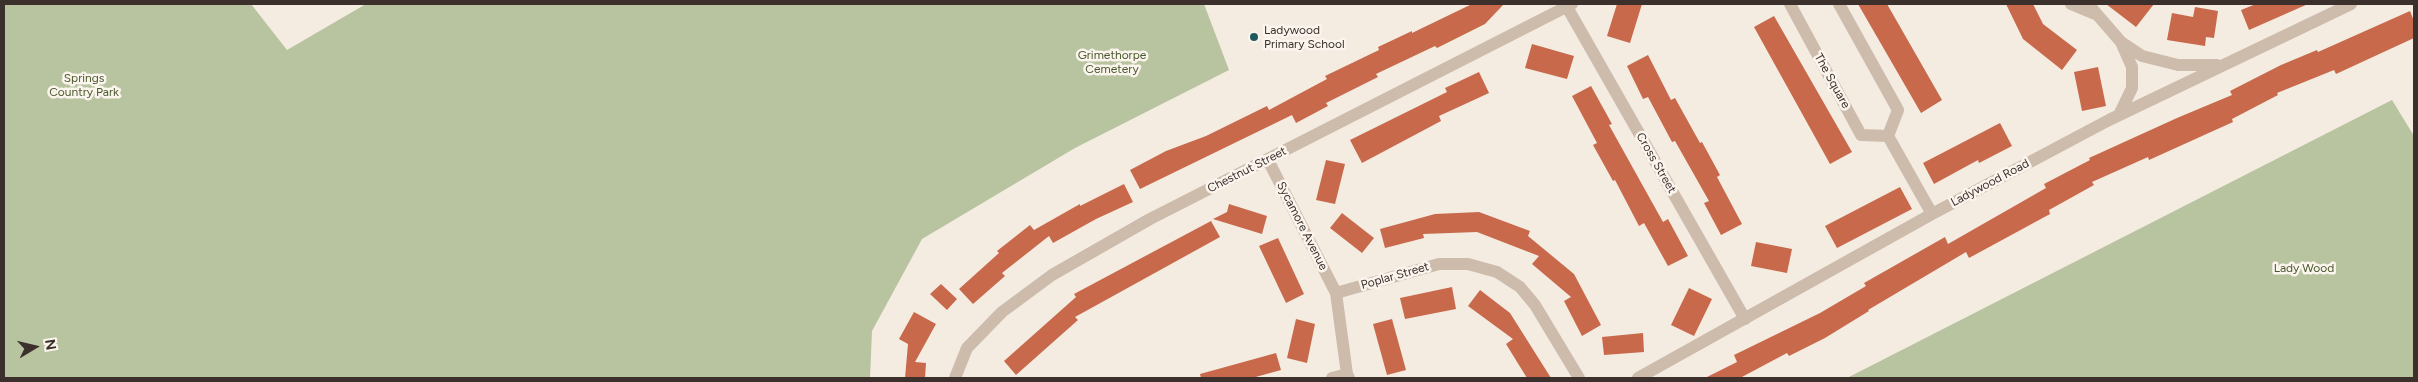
<!DOCTYPE html>
<html>
<head>
<meta charset="utf-8">
<style>
	body { margin:0 }
	#map { position:relative; width:2418px; height:382px; overflow:hidden; background:#f4ebe1; font-family:Figtree,sans-serif }
	canvas { display:block }
	.frame { position:absolute; inset:0; border:5px solid #3b302b; pointer-events:none }
	.north { position:absolute; left:10px; top:322px; width:50px; height:50px; -webkit-text-stroke:4px #fbf5ee; paint-order:stroke; rotate:81deg; font-size:14px; font-weight:700; line-height:20px; text-align:center; color:#3b302b }
	.north::after { content:''; display:block; margin:auto; width:18px; height:22px; background:#3b302b; clip-path:polygon(50% 0,100% 100%,50% 72%,0 100%) }
</style>
</head>
<body>
<div id="map">
<canvas width="2418" height="382"></canvas>
<div class="frame"></div>
<div class="north">N</div>
</div>
<script>
const context = document.querySelector('canvas').getContext('2d');
context.lineJoin = 'round';
function fill(path, color) {
  context.fillStyle = color;
  context.fill(path, 'evenodd');
}
function toPath(rows) {
  const path = new Path2D();
  for (const r of rows) {
    path.moveTo(r[0], r[1]);
    for (let i = 2; i < r.length; i += 2) path.lineTo(r[i], r[i + 1]);
  }
  return path;
}
function strokePath(path, color, width, dash) {
  context.strokeStyle = color;
  context.lineWidth = width;
  context.lineCap = dash ? 'butt' : 'round';
  context.setLineDash(dash || []);
  context.stroke(path);
}
function drawText(font, color, halo, rows, align = 'center') {
  context.font = font + ' Figtree,sans-serif';
  context.lineWidth = 5;
  context.setLineDash([]);
  context.textBaseline = 'middle';
  context.strokeStyle = halo;
  context.fillStyle = color;
  for (const [text, x, y, turn = 0] of rows) {
    context.save();
    context.translate(x, y);
    context.rotate((+turn || 0) * Math.PI / 180);
    context.textAlign = isNaN(turn) ? turn : align;
    if (halo) context.strokeText(text, 0, 0);
    context.fillText(text, 0, 0);
    context.restore();
  }
}
fill(toPath([
	[4,4,251,4,287,50,366,4,1204,4,1229,70,1075,148,922,239,872,331,870,378,4,378],
	[2392,100,2414,136,2414,378,1847,378]
]), '#b8c4a0');
fill(toPath([
	[1472,4,1504,4,1485,24,1437,48,1435,46,1376,74,1378,77,1326,103,1328,106,1296,123,1292,115,1140,189,1130,170,1166,151,1206,136,1267,106,1269,110,1327,79,1325,76,1379,50,1378,47,1412,31,1412,33],
	[1617,4,1642,4,1630,43,1607,36],
	[1858,4,1887,4,1942,100,1921,113],
	[2006,4,2033,4,2043,24,2077,50,2062,70,2023,39],
	[2106,4,2154,4,2136,27],
	[2256,4,2308,4,2249,30,2241,10],
	[2195,7,2218,11,2214,38,2206,37,2205,46,2167,40,2172,13,2193,17],
	[2410,11,2414,21,2414,38,2336,74,2334,70,2277,93,2278,95,2232,119,2233,122,2149,160,2148,157,2092,182,2094,185,2049,210,2050,214,1969,258,1966,252,1868,310,1869,311,1825,338,1789,356,1787,353,1740,378,1705,378,1737,362,1734,355,1820,313,1866,286,1864,283,1945,237,1948,244,2046,188,2044,184,2090,160,2089,158,2177,118,2232,95,2230,91,2281,65,2317,50,2318,52],
	[1774,16,1852,152,1830,164,1754,27],
	[1532,44,1574,56,1567,79,1525,68],
	[1648,55,1671,100,1675,98,1700,143,1702,142,1720,175,1717,177,1742,224,1721,235,1704,203,1709,201,1675,141,1672,142,1648,97,1643,99,1627,66],
	[2098,67,2106,106,2082,111,2074,72],
	[1479,72,1489,93,1439,116,1441,121,1362,163,1350,140,1447,92,1445,88],
	[1591,86,1612,124,1609,125,1663,222,1668,219,1688,256,1668,266,1644,223,1639,226,1615,180,1613,181,1593,145,1597,143,1572,96],
	[2000,123,2012,146,1979,163,1978,160,1934,184,1923,163],
	[1326,160,1345,164,1335,204,1316,200],
	[1124,184,1133,202,1096,219,1053,243,1049,236,1002,273,1005,276,973,304,959,289,999,253,997,251,1030,225,1034,230,1080,204,1080,206],
	[1900,187,1912,209,1837,248,1825,226],
	[1229,204,1267,216,1262,234,1213,219,1227,212],
	[1479,212,1530,231,1528,236,1574,274,1601,325,1582,336,1564,301,1571,297,1532,264,1539,256,1477,232,1423,234,1424,238,1385,248,1380,229,1435,214],
	[1342,213,1374,238,1362,253,1330,228],
	[1211,221,1220,237,1075,317,1078,320,1016,375,1004,361,1076,297,1074,294],
	[1278,238,1304,294,1286,303,1259,246],
	[1756,242,1792,249,1787,273,1751,266],
	[941,284,957,299,947,310,930,294],
	[1452,287,1456,309,1405,319,1400,298],
	[1689,288,1712,299,1694,336,1671,325],
	[1480,290,1510,313,1551,378,1527,378,1506,344,1513,339,1468,306],
	[914,312,936,324,915,362,926,363,925,378,905,378,908,344,899,339],
	[1296,319,1315,324,1307,363,1287,358],
	[1392,319,1406,370,1387,375,1373,324],
	[1643,333,1644,352,1604,355,1602,337],
	[1276,353,1281,370,1252,378,1201,378,1200,374]
]), '#c8694b');
strokePath(toPath([
	[1790,4,1861,135,1888,136],
	[1839,4,1898,110,1888,136,1932,214],
	[2071,4,2095,14],
	[2088,4,2121,42,2142,56,2178,65,2217,65],
	[1567,7,1745,319],
	[2119,115,2132,88,2132,67,2121,42],
	[1268,160,1336,293,1347,374],
	[1336,293,1439,264,1468,264,1497,272,1520,287,1535,305,1579,378],
	[955,378,967,348,1002,312,1052,275,1150,219,1572,4],
	[1332,378,1347,374,1349,378],
	[1638,378,1932,214,2109,120,2351,4]
]), '#cdbbac', 12);
for (const [x, y, r, color] of [
	[1254,37,5,"#1f5a5e"]
]) {
  const dot = new Path2D();
  dot.arc(x, y, r, 0, 2 * Math.PI);
  context.fillStyle = color;
  context.fill(dot);
  strokePath(dot, '#fbf5ee', 2);
}
drawText('12px', '#3b302b', '#fbf5ee', [
	["Ladywood",1264,30],
	["Primary School",1264,44]
], 'left');
drawText('12px', '#4a5a2e', '#fbf5ee', [
	["Grimethorpe",1112,55],
	["Cemetery",1112,69],
	["Springs",84,78],
	["Country Park",84,92],
	["Lady Wood",2304,268]
]);
drawText('12px', '#3b302b', '#fbf5ee', [
	["The Square",1832,81,61],
	["Cross Street",1656,163,60],
	["Chestnut Street",1247,170,-27],
	["Ladywood Road",1990,183,-28],
	["Sycamore Avenue",1302,226,63],
	["Poplar Street",1395,276,-16]
]);
</script>
</body>
</html>
